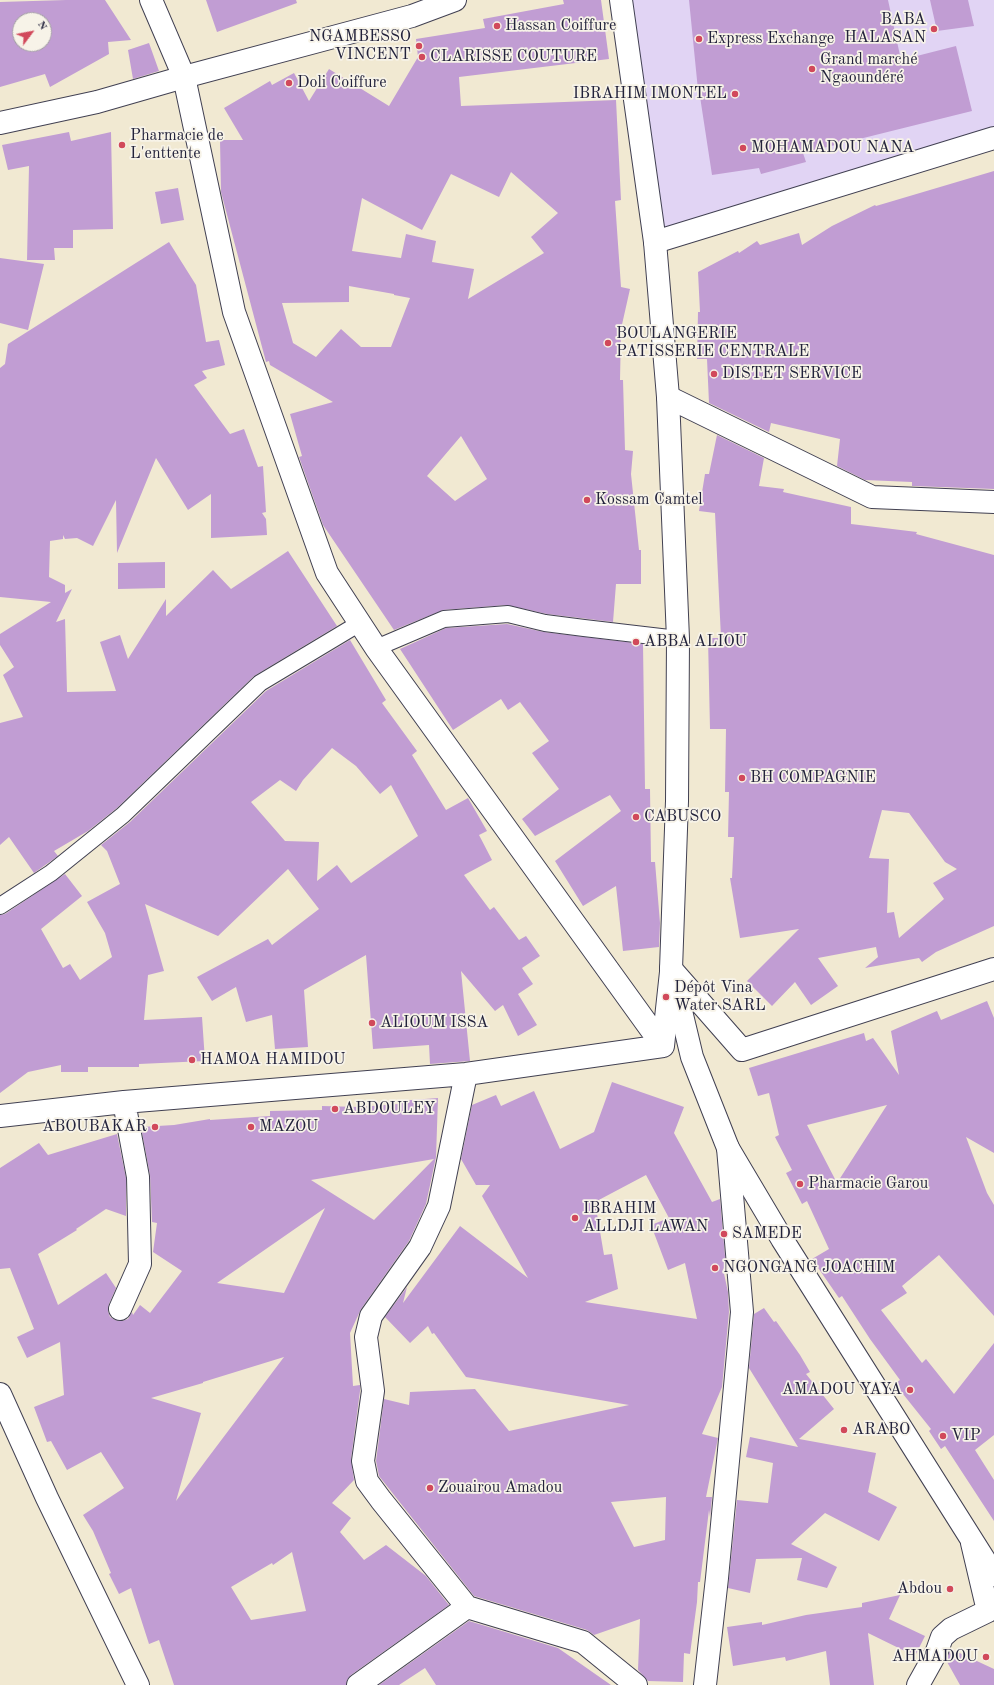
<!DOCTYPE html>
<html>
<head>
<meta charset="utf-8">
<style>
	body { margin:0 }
	#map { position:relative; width:994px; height:1685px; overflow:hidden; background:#f1e9d2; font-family:"Old Standard TT",serif }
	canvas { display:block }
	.north { position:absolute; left:12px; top:12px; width:40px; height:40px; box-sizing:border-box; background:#f7f3e8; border:1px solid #a29fa3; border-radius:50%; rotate:58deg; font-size:11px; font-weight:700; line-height:16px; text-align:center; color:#22223b }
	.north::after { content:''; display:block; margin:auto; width:14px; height:18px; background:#d1495b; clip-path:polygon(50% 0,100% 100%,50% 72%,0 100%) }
</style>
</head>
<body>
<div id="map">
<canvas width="994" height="1685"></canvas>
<div class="north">N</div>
</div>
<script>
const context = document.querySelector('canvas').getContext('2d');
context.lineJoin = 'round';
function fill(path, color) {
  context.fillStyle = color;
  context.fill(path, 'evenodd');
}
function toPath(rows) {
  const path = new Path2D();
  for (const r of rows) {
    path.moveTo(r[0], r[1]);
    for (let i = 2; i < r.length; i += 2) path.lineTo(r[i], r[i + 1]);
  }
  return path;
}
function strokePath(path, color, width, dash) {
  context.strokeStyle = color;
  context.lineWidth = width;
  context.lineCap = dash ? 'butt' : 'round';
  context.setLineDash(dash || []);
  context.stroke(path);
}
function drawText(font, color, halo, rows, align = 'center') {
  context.font = font + ' "Old Standard TT",serif';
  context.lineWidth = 3.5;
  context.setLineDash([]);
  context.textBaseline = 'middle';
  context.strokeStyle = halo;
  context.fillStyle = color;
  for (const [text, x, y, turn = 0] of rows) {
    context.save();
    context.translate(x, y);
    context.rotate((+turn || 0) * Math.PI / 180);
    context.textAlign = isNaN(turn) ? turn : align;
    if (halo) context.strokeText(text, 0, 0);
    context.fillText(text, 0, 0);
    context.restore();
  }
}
fill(toPath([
	[620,0,994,0,994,138,655,242]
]), '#e1d4f4');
fill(toPath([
	[66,0,105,0,131,40,108,42,109,54,50,87,45,74,0,87,0,2],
	[20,20,44,20,44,44,20,44],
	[206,0,296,0,297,3,217,32],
	[563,0,601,0,609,59,459,77,461,106,616,100,621,200,615,201,621,287,630,289,621,329,620,380,623,380,625,450,633,451,631,474,639,550,641,550,641,584,616,584,613,622,547,614,507,605,443,610,394,630,323,525,299,457,302,456,290,414,333,402,270,365,269,361,266,362,221,192,220,140,243,140,224,108,270,81,272,85,294,73,309,101,329,69,389,106,418,57,416,39,485,28,483,19,564,4],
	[511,172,558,213,531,237,544,253,468,299,474,269,432,262,436,241,406,234,401,258,352,251,362,198,422,230,451,174,499,197],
	[349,286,394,294,394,295,410,298,391,347,361,347,341,329,316,357,293,343,282,303,349,302],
	[461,436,487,479,455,501,427,476],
	[689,0,888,0,901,60,956,46,972,111,803,153,806,162,761,174,759,168,712,175,699,90,698,90],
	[930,0,968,0,974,26,937,31],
	[149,43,159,71,133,79,128,50],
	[69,132,71,141,111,132,113,229,73,230,73,248,54,248,55,260,27,260,29,166,8,170,2,145],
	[994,171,994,489,912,486,912,482,865,480,837,466,840,439,771,423,769,432,709,403,707,359,697,359,698,312,700,312,698,272,738,251,739,253,757,241,760,245,799,233,802,245,832,226,875,205,876,206],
	[178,188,184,220,161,224,155,192],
	[169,242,196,285,206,342,219,340,225,365,202,371,207,378,194,385,230,434,244,429,258,467,263,466,266,512,262,513,266,519,267,535,211,538,211,494,188,510,156,458,117,553,116,500,93,546,77,538,65,539,63,535,63,539,50,541,49,577,65,585,65,593,72,589,56,622,65,619,67,692,116,691,100,642,120,635,128,659,166,599,166,616,213,570,231,589,288,551,337,626,254,676,117,808,88,831,54,851,58,856,34,873,9,837,0,845,0,723,23,717,3,675,14,667,0,645,0,634,51,602,0,597,0,368,5,364,8,344],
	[0,258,44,264,28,330,0,323],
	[717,435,764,458,759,486,784,489,783,492,851,507,851,524,917,532,916,534,994,555,994,926,936,952,922,962,919,958,865,968,878,957,876,947,818,958,838,986,811,1005,795,982,772,1006,747,981,799,929,740,938,730,878,732,878,734,837,728,837,729,792,725,792,726,729,710,729,708,638,721,638,715,513,699,511,705,474,709,474],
	[882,810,909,813,945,862,957,869,933,883,944,899,899,938,894,912,887,913,889,859,869,858],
	[165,562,165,588,118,589,118,563],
	[507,624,544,632,643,644,645,789,650,789,651,862,655,862,660,923,659,947,623,951,616,886,583,906,555,861,621,811,610,795,535,836,522,819,559,789,532,753,549,741,520,702,508,710,501,699,453,730,400,649,446,628],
	[350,640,386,700,382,703,417,751,412,755,446,810,468,798,487,831,479,835,492,860,464,875,490,910,494,907,519,940,526,936,540,956,522,968,533,984,518,994,537,1025,518,1036,503,1005,495,1011,461,971,470,1061,430,1064,429,1045,373,1049,366,955,304,990,308,1047,275,1049,272,1015,246,1022,236,987,212,1001,197,977,268,939,272,945,319,909,288,869,218,936,145,904,164,971,148,975,144,1020,202,1017,205,1061,139,1064,139,1067,88,1067,88,1072,61,1072,61,1065,28,1072,0,1093,0,915,5,914,65,874,82,896,41,929,63,968,70,964,80,980,112,957,105,933,87,902,120,884,107,851,101,845,130,822,266,691],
	[332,748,356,766,380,794,391,785,418,836,351,883,337,865,317,881,319,842,285,841,251,802,280,780,296,791,303,780],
	[987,1001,994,1018,994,1153,966,1137,987,1193,994,1205,994,1316,939,1255,902,1286,907,1293,881,1310,922,1363,926,1359,954,1394,994,1343,994,1435,975,1450,994,1480,994,1521,945,1446,941,1449,929,1431,931,1429,895,1384,900,1380,870,1339,842,1296,839,1298,812,1259,829,1249,807,1201,802,1204,786,1173,792,1170,775,1137,779,1135,769,1093,758,1096,749,1068,864,1033,866,1041,873,1038,899,1075,891,1031,937,1011,941,1020],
	[887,1105,837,1183,807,1125],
	[612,1082,684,1107,674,1133,712,1202,720,1199,726,1267,723,1269,728,1292,729,1312,722,1387,702,1434,718,1438,706,1497,712,1497,710,1517,709,1510,700,1582,698,1582,697,1602,690,1654,684,1653,683,1682,648,1681,638,1670,640,1619,594,1635,587,1630,474,1596,379,1476,376,1461,384,1399,409,1405,410,1392,475,1389,509,1431,629,1405,466,1377,434,1333,432,1334,428,1326,410,1343,385,1317,407,1287,403,1303,460,1226,528,1278,482,1196,490,1185,476,1185,461,1159,472,1105,496,1095,501,1106,534,1091,560,1149,594,1132],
	[646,1175,669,1218,651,1225,668,1270,685,1263,697,1319,585,1302,618,1289,612,1254,604,1255,595,1202],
	[666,1497,665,1540,634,1547,611,1502],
	[438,1098,436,1157,426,1204,409,1241,361,1309,350,1333,353,1386,360,1385,360,1391,351,1459,354,1480,332,1503,351,1518,340,1532,364,1560,386,1545,426,1576,449,1605,351,1675,347,1680,346,1685,174,1685,159,1640,149,1644,131,1588,119,1594,109,1574,111,1573,93,1531,83,1515,124,1488,101,1452,67,1470,51,1441,47,1442,34,1407,64,1395,60,1342,27,1358,17,1337,34,1329,10,1268,0,1269,0,1168,39,1143,48,1155,117,1134,126,1178,126,1216,106,1209,76,1229,77,1230,38,1254,58,1305,106,1273,116,1288,109,1304,108,1311,110,1317,115,1320,122,1321,128,1319,132,1312,133,1315,140,1305,150,1313,182,1271,153,1252,157,1223,152,1222,150,1175,141,1127,174,1125,210,1119,210,1120,270,1116,270,1111,322,1110,322,1106,359,1107,398,1104,398,1101],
	[434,1159,374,1220,311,1180],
	[325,1208,284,1293,217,1283],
	[284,1357,207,1459,176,1501,201,1413,151,1398,203,1383,203,1382],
	[292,1552,306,1611,251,1620,231,1587,272,1563,273,1565],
	[764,1308,774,1322,776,1321,800,1355,810,1372,806,1374,834,1409,799,1439,876,1453,868,1492,897,1507,879,1541,825,1513,791,1544,837,1567,827,1588,797,1580,802,1558,756,1559,750,1593,728,1588,737,1500,768,1503,773,1463,746,1457,750,1437,798,1447,749,1368,754,1314],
	[900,1595,889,1619,925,1636,915,1656,868,1633,874,1685,830,1685,826,1651,786,1661,785,1657,733,1666,727,1627,762,1622,762,1625,806,1615,862,1607,862,1603],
	[469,1621,558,1648,611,1685,436,1685,425,1668,399,1685,379,1685],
	[951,1649,994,1669,994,1685,960,1685,946,1660]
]), '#c19dd3');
const service = toPath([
	[376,648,444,619,508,614,545,623,584,628,678,639],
	[0,906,51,873,123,815,260,683,360,623]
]);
const minor = toPath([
	[151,0,184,77,234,312,327,573,376,648,663,1046],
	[668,397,872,497,994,502],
	[671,969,742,1050,994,969],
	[466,1074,439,1206,420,1247,371,1316,366,1337,373,1391,363,1461,367,1481,381,1500,467,1607],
	[0,1116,124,1102,466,1074,663,1046,671,972],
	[120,1309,140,1264,138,1177,124,1102],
	[358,1685,467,1607,583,1642,636,1685],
	[705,1685,717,1578,742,1312,728,1148],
	[918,1685,937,1651,942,1637,951,1629,988,1611,972,1543]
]);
const tertiary = toPath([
	[655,242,994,138]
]);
const secondary = toPath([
	[621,0,655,242,668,397,678,639,677,801,671,969,692,1057,728,1148,782,1239,994,1575]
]);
const primary = toPath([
	[0,123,97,102,184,77,412,16,455,0],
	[0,1394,47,1498,138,1685]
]);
strokePath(service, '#414052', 18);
strokePath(minor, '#414052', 24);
strokePath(tertiary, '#414052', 24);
strokePath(secondary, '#414052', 24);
strokePath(primary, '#414052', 24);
strokePath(service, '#fff', 16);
strokePath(minor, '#fff', 22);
strokePath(tertiary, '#fff', 22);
strokePath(secondary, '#fff', 22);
strokePath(primary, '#fff', 22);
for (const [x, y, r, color] of [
	[497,26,4,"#d1495b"],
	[934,29,4,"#d1495b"],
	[699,39,4,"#d1495b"],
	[419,46,4,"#d1495b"],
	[422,57,4,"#d1495b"],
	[812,69,4,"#d1495b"],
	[289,83,4,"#d1495b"],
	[735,94,4,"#d1495b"],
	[122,145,4,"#d1495b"],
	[743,148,4,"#d1495b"],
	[608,343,4,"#d1495b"],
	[714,374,4,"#d1495b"],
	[587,500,4,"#d1495b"],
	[636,642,4,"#d1495b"],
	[742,778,4,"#d1495b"],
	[636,817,4,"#d1495b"],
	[666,997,4,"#d1495b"],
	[372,1023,4,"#d1495b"],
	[192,1060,4,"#d1495b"],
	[335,1109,4,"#d1495b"],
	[155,1127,4,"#d1495b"],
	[251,1127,4,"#d1495b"],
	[800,1184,4,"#d1495b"],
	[575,1218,4,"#d1495b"],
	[724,1234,4,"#d1495b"],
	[715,1268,4,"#d1495b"],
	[910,1390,4,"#d1495b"],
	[844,1430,4,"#d1495b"],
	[943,1436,4,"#d1495b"],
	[430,1488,4,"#d1495b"],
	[950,1589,4,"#d1495b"],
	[986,1657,4,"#d1495b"]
]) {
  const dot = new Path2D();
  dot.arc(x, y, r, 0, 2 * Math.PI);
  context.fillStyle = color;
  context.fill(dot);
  strokePath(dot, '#f7f3e8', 1.5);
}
drawText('16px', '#22223b', '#f7f3e8', [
	["BABA",926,20,"right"],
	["HALASAN",926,38,"right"],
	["Hassan Coiffure",505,26],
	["NGAMBESSO",411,37,"right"],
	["VINCENT",411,55,"right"],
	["Express Exchange",707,39],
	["CLARISSE COUTURE",430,57],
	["Grand marché",820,60],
	["Ngaoundéré",820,78],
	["Doli Coiffure",297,83],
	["IBRAHIM IMONTEL",727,94,"right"],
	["Pharmacie de",130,136],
	["L'enttente",130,154],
	["MOHAMADOU NANA",751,148],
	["BOULANGERIE",616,334],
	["PATISSERIE CENTRALE",616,352],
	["DISTET SERVICE",722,374],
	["Kossam Camtel",595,500],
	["ABBA ALIOU",644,642],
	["BH COMPAGNIE",750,778],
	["CABUSCO",644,817],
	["Dépôt Vina",674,988],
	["Water SARL",674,1006],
	["ALIOUM ISSA",380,1023],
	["HAMOA HAMIDOU",200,1060],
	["ABDOULEY",343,1109],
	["ABOUBAKAR",147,1127,"right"],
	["MAZOU",259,1127],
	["Pharmacie Garou",808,1184],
	["IBRAHIM",583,1209],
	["ALLDJI LAWAN",583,1227],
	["SAMEDE",732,1234],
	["NGONGANG JOACHIM",723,1268],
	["AMADOU YAYA",902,1390,"right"],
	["ARABO",852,1430],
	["VIP",951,1436],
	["Zouairou Amadou",438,1488],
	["Abdou",942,1589,"right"],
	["AHMADOU",978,1657,"right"]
], 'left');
</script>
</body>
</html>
